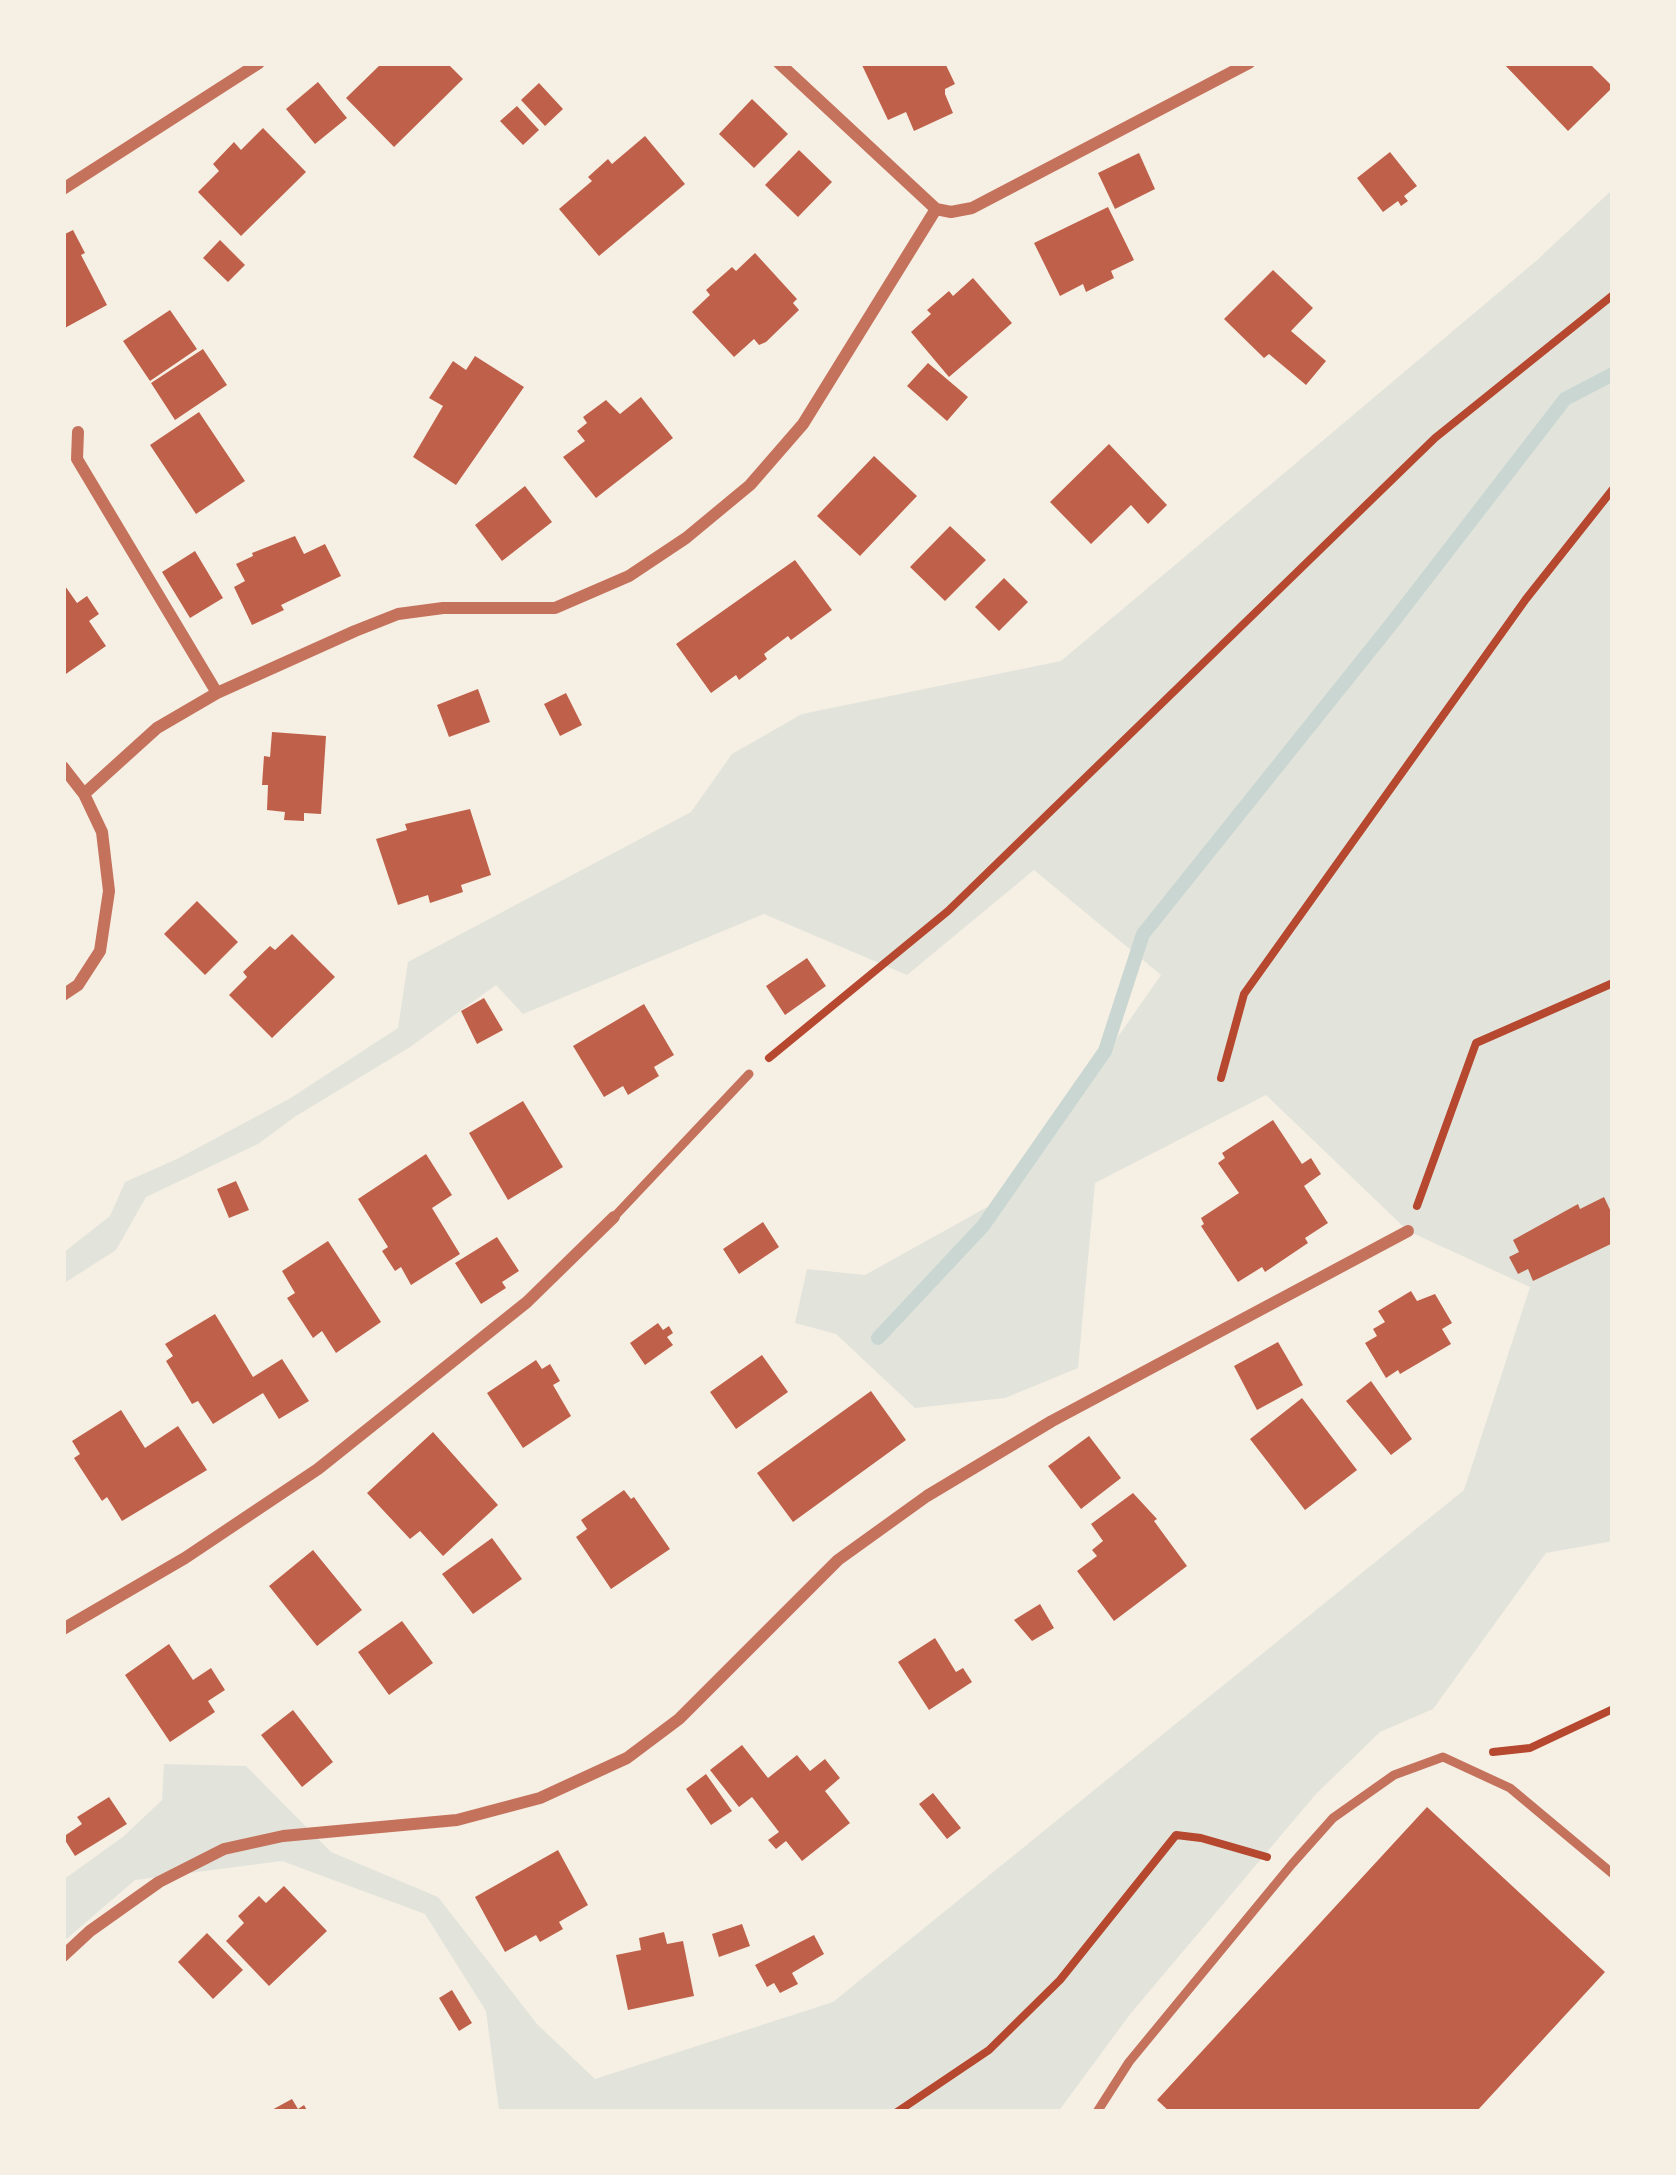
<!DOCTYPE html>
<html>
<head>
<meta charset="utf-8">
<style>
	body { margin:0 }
	#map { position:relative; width:1676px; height:2175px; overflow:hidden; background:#f6efe4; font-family:"PT Sans Narrow",sans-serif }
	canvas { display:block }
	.frame { position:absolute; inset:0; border:66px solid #f6efe4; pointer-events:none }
</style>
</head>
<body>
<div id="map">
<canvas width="1676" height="2175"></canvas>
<div class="frame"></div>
</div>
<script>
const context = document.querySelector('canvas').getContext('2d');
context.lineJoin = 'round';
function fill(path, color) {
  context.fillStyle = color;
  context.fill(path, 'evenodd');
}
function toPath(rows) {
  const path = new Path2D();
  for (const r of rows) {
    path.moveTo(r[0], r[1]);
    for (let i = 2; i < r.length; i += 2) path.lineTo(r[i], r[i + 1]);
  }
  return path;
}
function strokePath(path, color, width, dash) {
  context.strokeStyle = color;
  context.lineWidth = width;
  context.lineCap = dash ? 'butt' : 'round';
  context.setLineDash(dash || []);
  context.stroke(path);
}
fill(toPath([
	[1613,189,1613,1541,1546,1553,1433,1709,1380,1732,1316,1794,1131,2013,1058,2112,495,2112,499,2110,486,2011,425,1914,282,1861,135,1880,63,1942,63,1880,124,1836,162,1800,164,1764,246,1766,331,1852,438,1897,537,2024,595,2079,833,2002,1464,1490,1530,1287,1408,1231,1266,1095,1095,1183,1078,1368,1005,1398,915,1408,836,1334,795,1323,807,1269,865,1275,1007,1196,1161,975,1034,870,907,975,764,914,523,1014,496,985,410,1047,296,1116,258,1144,146,1197,116,1250,63,1284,63,1253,110,1216,125,1182,179,1158,289,1099,398,1028,408,962,691,812,732,754,802,714,1061,661,1536,261]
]), '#e2e4dc');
strokePath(toPath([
	[878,1338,983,1226,1105,1051,1143,934,1392,623,1565,399,1613,374]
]), '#c9d6d2', 14);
fill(toPath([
	[382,63,447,63,463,79,394,147,346,98],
	[861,63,945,63,955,84,945,89,945,94,953,113,914,131,906,112,888,120],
	[1503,63,1589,63,1613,87,1568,131],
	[318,82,347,118,315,144,286,109],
	[539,83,563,109,545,126,521,100],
	[752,99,788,134,754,168,719,134],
	[517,106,539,130,523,145,500,121],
	[263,128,306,172,241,236,198,192,219,171,213,164,234,142,241,150],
	[645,136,685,184,599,256,559,209,592,181,588,177,608,159,612,164],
	[799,150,832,182,798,217,765,185],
	[1390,152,1417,186,1404,196,1408,201,1401,206,1398,201,1383,212,1357,178],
	[1139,153,1155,189,1115,209,1098,173],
	[1108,207,1134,260,1111,271,1114,278,1086,292,1083,284,1060,296,1034,243],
	[73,230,85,253,81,255,107,305,63,329,63,235],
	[220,240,245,265,228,282,203,258],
	[755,253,797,299,793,303,799,310,766,342,759,345,754,339,734,357,692,312,710,295,706,290,732,267,736,271],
	[1273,270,1313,308,1291,331,1326,361,1306,385,1269,354,1264,358,1224,319],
	[973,278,1012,323,949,377,911,332,931,314,927,310,949,291,953,296],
	[170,310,197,349,150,381,123,341],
	[203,349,227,385,175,420,151,383],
	[475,356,524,387,456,485,413,457,443,406,429,398,453,361,466,370],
	[928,363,968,397,947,421,907,386],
	[641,397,673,438,596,498,563,457,585,441,577,431,587,423,583,417,606,400,620,414],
	[199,412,245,481,196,514,150,445],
	[1109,444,1167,505,1148,524,1131,505,1091,544,1050,502],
	[874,456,917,496,860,556,817,516],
	[525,486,552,522,502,561,475,525],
	[950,526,986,560,945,601,910,567],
	[295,536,304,554,325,544,341,576,281,605,284,610,252,625,234,587,245,581,236,564,253,556,252,553],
	[195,551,223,598,190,618,162,572],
	[795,560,832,610,791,640,788,636,764,654,767,659,739,680,736,675,711,693,676,644],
	[1004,578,1028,602,999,631,975,607],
	[63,583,77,603,87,596,99,614,89,621,106,646,63,676],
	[478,689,490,722,449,737,437,705],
	[566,693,582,725,560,736,544,704],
	[272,732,326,736,321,814,304,813,304,821,284,820,285,812,267,810,268,785,262,785,264,756,270,757],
	[470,809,491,875,461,885,463,892,430,903,428,895,398,905,376,839,407,830,405,824],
	[197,901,238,942,205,975,164,934],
	[292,934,335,977,272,1038,229,995,247,977,243,972,270,946,275,950],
	[807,958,826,986,785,1015,766,986],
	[484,998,503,1030,477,1044,461,1011],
	[644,1004,674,1055,654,1067,659,1076,628,1095,623,1086,604,1097,573,1046],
	[523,1101,563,1167,508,1200,469,1133],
	[1273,1120,1302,1164,1311,1158,1321,1174,1304,1186,1328,1223,1305,1238,1308,1243,1265,1272,1262,1267,1238,1282,1201,1226,1204,1224,1201,1218,1239,1193,1218,1163,1225,1158,1222,1153],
	[426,1154,452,1195,432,1208,460,1254,411,1285,401,1267,395,1271,382,1251,388,1247,358,1199],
	[236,1181,249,1210,229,1218,217,1189],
	[1604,1197,1613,1216,1613,1243,1533,1281,1528,1269,1518,1274,1509,1257,1519,1252,1513,1240,1578,1204,1580,1209],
	[763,1222,779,1247,739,1274,723,1249],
	[497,1237,519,1271,502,1282,506,1288,481,1304,455,1263],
	[328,1241,381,1322,336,1353,322,1331,313,1338,287,1298,295,1293,282,1271],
	[1411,1291,1417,1301,1435,1294,1452,1323,1442,1329,1451,1344,1400,1374,1398,1370,1386,1378,1365,1343,1377,1336,1373,1329,1385,1322,1378,1311],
	[215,1314,253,1377,282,1359,309,1401,279,1419,263,1393,213,1424,198,1401,192,1404,166,1361,173,1356,165,1344],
	[658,1323,663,1330,669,1326,673,1333,667,1337,673,1345,645,1365,630,1343],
	[1278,1342,1303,1385,1257,1410,1234,1366],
	[762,1355,788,1392,736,1429,710,1392],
	[536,1360,542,1369,550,1364,560,1381,553,1385,571,1416,523,1448,487,1393],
	[1371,1381,1412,1439,1391,1455,1346,1401],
	[871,1391,906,1440,793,1522,757,1473],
	[1302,1398,1357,1470,1305,1510,1250,1439],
	[121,1410,145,1448,178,1426,207,1470,122,1521,107,1497,102,1501,74,1458,80,1454,72,1441],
	[433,1432,498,1505,443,1556,420,1531,410,1539,367,1493],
	[1089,1436,1121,1478,1081,1509,1048,1466],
	[624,1490,631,1499,634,1497,670,1549,611,1589,576,1537,587,1529,581,1520],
	[1133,1493,1157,1519,1154,1521,1187,1566,1114,1621,1077,1571,1097,1556,1092,1550,1103,1541,1091,1524],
	[492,1538,522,1579,473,1614,442,1574],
	[313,1550,362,1610,317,1646,269,1586],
	[1040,1604,1054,1628,1032,1641,1014,1620],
	[402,1621,433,1663,389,1695,358,1652],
	[935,1638,956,1672,963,1668,972,1682,929,1710,898,1662],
	[169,1644,193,1680,211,1668,225,1690,208,1701,215,1712,170,1742,125,1675],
	[293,1710,333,1762,302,1787,261,1735],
	[742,1745,768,1778,797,1755,810,1771,825,1759,840,1778,825,1791,850,1823,802,1861,786,1841,776,1849,768,1840,779,1832,752,1797,739,1807,710,1770],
	[706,1774,732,1811,711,1825,686,1789],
	[933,1793,961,1828,947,1839,919,1804],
	[109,1797,127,1824,75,1856,63,1837,82,1824,77,1817],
	[1427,1807,1605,1972,1476,2112,1170,2112,1157,2100],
	[558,1850,588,1905,559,1922,563,1929,540,1942,536,1935,505,1952,475,1897],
	[284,1886,327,1931,269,1986,226,1941,244,1923,238,1916,259,1896,266,1903],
	[742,1924,750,1946,719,1957,712,1934],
	[664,1932,667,1944,683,1941,694,1996,628,2010,616,1955,641,1950,639,1938],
	[207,1933,243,1970,213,1999,178,1962],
	[814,1935,824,1954,792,1973,798,1984,780,1993,774,1983,767,1987,755,1965],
	[452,1990,472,2023,459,2031,439,1998],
	[292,2099,298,2109,304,2105,308,2112,268,2112]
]), '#bf614a');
strokePath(toPath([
	[769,1058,948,911,1435,438,1613,295],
	[1221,1078,1244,994,1526,599,1613,489],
	[1417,1206,1476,1043,1613,983],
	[1493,1752,1530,1748,1613,1709],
	[897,2112,989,2050,1060,1980,1176,1835,1201,1838,1267,1857]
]), '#b5482f', 8);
strokePath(toPath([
	[614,1217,749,1074],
	[1097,2112,1129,2062,1292,1864,1333,1818,1394,1775,1443,1757,1510,1788,1613,1874]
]), '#c5725c', 9);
strokePath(toPath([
	[779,63,936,209],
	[63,189,259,63],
	[936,209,951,212,972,208,1249,63],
	[78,432,77,459,217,693],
	[63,767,84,794,102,832,109,891,100,951,78,985,63,995],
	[84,794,157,728,217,693,355,631,398,614,443,608,555,608,629,576,686,538,750,485,803,424,936,209],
	[63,1629,185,1558,318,1469,527,1302,614,1217],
	[63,1956,90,1931,159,1882,224,1849,283,1836,457,1820,540,1798,627,1758,679,1719,838,1560,927,1496,1052,1421,1408,1231]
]), '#c5725c', 12);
</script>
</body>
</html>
